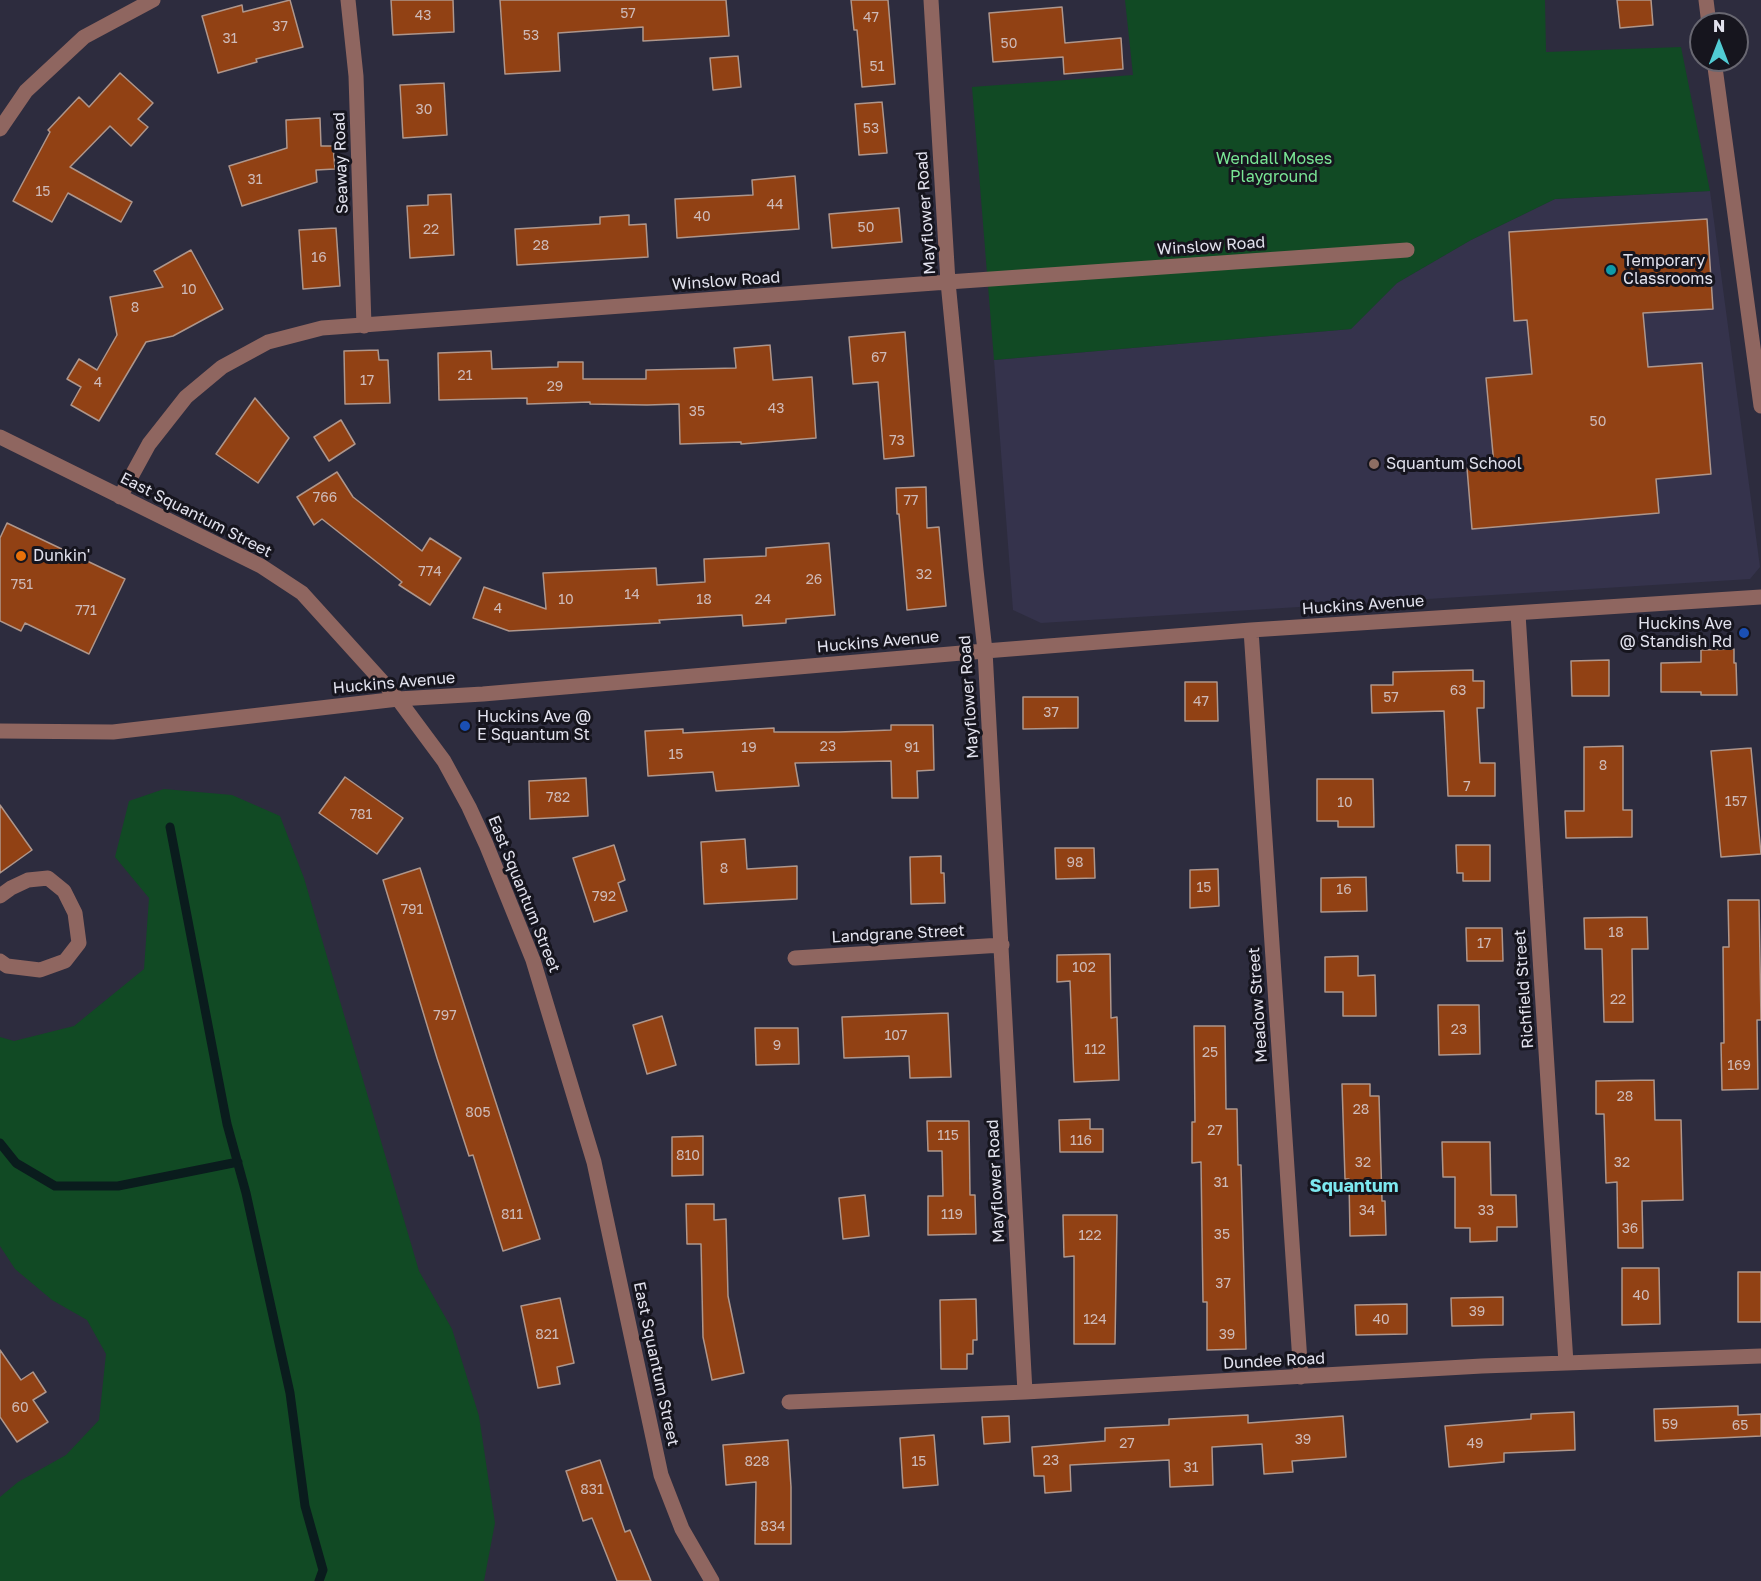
<!DOCTYPE html>
<html>
<head>
<meta charset="utf-8">
<style>
	body { margin:0 }
	#map { position:relative; width:1761px; height:1581px; overflow:hidden; background:#2d2c3e; font-family:"Golos Text",sans-serif }
	canvas { display:block }
	.north { position:absolute; left:1689px; top:12px; width:60px; height:60px; box-sizing:border-box; background:#16151e; border:2px solid #686771; border-radius:50%; rotate:0deg; font-size:16px; font-weight:700; line-height:24px; text-align:center; color:#e2e2ee }
	.north::after { content:''; display:block; margin:auto; width:21px; height:27px; background:#51ccd4; clip-path:polygon(50% 0,100% 100%,50% 72%,0 100%) }
</style>
</head>
<body>
<div id="map">
<canvas width="1761" height="1581"></canvas>
<div class="north">N</div>
</div>
<script>
const context = document.querySelector('canvas').getContext('2d');
context.lineJoin = 'round';
function fill(path, color) {
  context.fillStyle = color;
  context.fill(path, 'evenodd');
}
function toPath(rows) {
  const path = new Path2D();
  for (const r of rows) {
    path.moveTo(r[0], r[1]);
    for (let i = 2; i < r.length; i += 2) path.lineTo(r[i], r[i + 1]);
  }
  return path;
}
function strokePath(path, color, width, dash) {
  context.strokeStyle = color;
  context.lineWidth = width;
  context.lineCap = dash ? 'butt' : 'round';
  context.setLineDash(dash || []);
  context.stroke(path);
}
function drawText(font, color, halo, rows, align = 'center') {
  context.font = font + ' "Golos Text",sans-serif';
  context.lineWidth = 6;
  context.setLineDash([]);
  context.textBaseline = 'middle';
  context.strokeStyle = halo;
  context.fillStyle = color;
  for (const [text, x, y, turn = 0] of rows) {
    context.save();
    context.translate(x, y);
    context.rotate((+turn || 0) * Math.PI / 180);
    context.textAlign = isNaN(turn) ? turn : align;
    if (halo) context.strokeText(text, 0, 0);
    context.fillText(text, 0, 0);
    context.restore();
  }
}
fill(toPath([
	[1710,191,1760,567,1750,579,1041,623,1013,610,994,360,1351,329,1397,283,1471,240,1555,199]
]), '#35334c');
fill(toPath([
	[1125,0,1545,0,1546,52,1681,47,1710,191,1555,199,1471,240,1397,283,1351,329,994,360,972,87,1133,75],
	[164,789,232,795,280,816,304,878,419,1271,452,1329,479,1416,495,1523,484,1581,0,1581,0,1497,18,1482,66,1455,99,1420,106,1354,87,1320,52,1300,15,1269,0,1246,0,1037,14,1041,74,1026,144,969,149,898,115,857,129,801]
]), '#114a24');
strokePath(toPath([
	[170,827,227,1124,246,1193,290,1393,305,1506,323,1570,319,1581],
	[0,1143,16,1163,55,1186,118,1186,238,1162]
]), '#0a1c1d', 9);
const building = toPath([
	[290,0,303,47,256,59,257,62,218,73,202,16,242,5,243,12,290,0],
	[391,0,453,0,454,32,393,35,391,0],
	[500,0,726,0,729,36,643,41,643,27,558,33,560,71,505,74,500,0],
	[851,0,888,0,895,84,862,87,857,30,854,30,851,0],
	[1617,0,1651,0,1653,25,1620,28,1617,0],
	[1062,7,1065,43,1121,38,1123,69,1064,74,1063,57,993,62,989,13,1062,7],
	[738,56,741,87,713,90,710,58,738,56],
	[120,73,153,103,138,119,148,127,131,146,110,126,70,167,132,202,121,222,68,193,52,222,13,201,50,132,48,130,79,97,89,107,120,73],
	[444,83,447,135,403,138,400,85,444,83],
	[882,102,887,153,859,155,855,104,882,102],
	[320,118,321,146,333,146,335,169,316,170,317,182,242,206,229,166,287,148,286,120,320,118],
	[795,176,799,229,677,238,675,199,753,195,752,180,795,176],
	[451,194,454,255,410,258,407,206,428,205,428,195,451,194],
	[899,208,902,242,832,248,829,214,899,208],
	[629,215,629,225,646,224,648,257,517,265,515,229,600,224,600,217,629,215],
	[1707,219,1713,309,1643,313,1648,367,1702,363,1711,474,1656,479,1659,513,1472,529,1467,468,1494,465,1486,378,1532,374,1527,320,1514,321,1509,232,1707,219],
	[336,228,340,286,303,289,299,230,336,228],
	[191,250,223,309,173,336,146,342,99,421,71,405,81,387,67,379,79,359,97,370,117,335,110,297,163,287,154,271,191,250],
	[905,332,914,456,884,459,878,382,853,384,849,337,905,332],
	[770,345,773,380,812,377,816,438,741,444,741,442,680,444,679,404,647,405,590,404,590,402,527,404,527,398,439,400,438,353,491,351,492,369,558,367,558,362,583,362,583,379,646,379,646,370,736,368,734,348,770,345],
	[378,350,379,360,388,360,390,403,345,404,344,351,378,350],
	[255,398,289,438,258,483,216,454,255,398],
	[341,420,355,444,329,461,314,437,341,420],
	[337,472,353,497,422,551,430,538,461,558,430,605,399,585,402,582,322,519,314,525,297,497,337,472],
	[926,487,927,528,939,527,946,606,907,610,899,514,897,514,896,488,926,487],
	[7,523,125,579,89,654,25,623,21,631,0,621,0,538,7,523],
	[829,543,835,615,786,619,786,623,743,626,742,615,659,620,660,623,509,631,473,618,484,587,546,609,543,573,656,568,657,585,705,582,704,559,766,556,766,548,829,543],
	[1734,649,1734,663,1736,663,1737,695,1701,695,1701,692,1661,692,1661,663,1701,662,1701,650,1734,649],
	[1609,660,1609,696,1572,696,1571,661,1609,660],
	[1473,670,1473,681,1484,681,1484,708,1477,708,1480,763,1495,763,1495,796,1448,796,1444,711,1372,713,1371,685,1393,685,1393,672,1473,670],
	[1185,682,1217,682,1218,721,1185,721,1185,682],
	[1023,697,1078,697,1078,728,1023,729,1023,697],
	[891,725,933,725,934,770,917,771,918,798,892,798,891,761,795,763,799,786,716,791,713,772,648,776,645,731,683,729,683,733,774,728,774,732,839,732,891,730,891,725],
	[1623,746,1623,810,1632,810,1632,837,1566,838,1565,811,1584,811,1584,747,1623,746],
	[1751,748,1761,854,1721,857,1711,751,1751,748],
	[345,777,403,818,377,854,319,813,345,777],
	[586,778,588,816,530,819,529,781,586,778],
	[1317,779,1373,779,1374,827,1338,827,1338,821,1317,821,1317,779],
	[0,805,32,850,0,873,0,805],
	[745,839,747,869,797,866,797,899,704,904,701,842,745,839],
	[614,845,625,880,618,883,627,911,594,922,573,858,614,845],
	[1456,845,1490,845,1490,881,1463,881,1463,873,1457,873,1456,845],
	[1055,848,1094,848,1095,878,1056,879,1055,848],
	[941,856,941,873,944,873,945,903,911,904,910,857,941,856],
	[420,868,540,1239,503,1251,473,1155,469,1156,437,1058,383,880,420,868],
	[1218,869,1219,906,1190,908,1190,870,1218,869],
	[1366,877,1367,911,1321,912,1321,878,1366,877],
	[1728,900,1759,900,1761,1020,1757,1020,1758,1089,1722,1090,1721,1043,1724,1043,1723,947,1729,947,1728,900],
	[1647,917,1648,949,1632,949,1633,1022,1604,1022,1602,949,1585,949,1584,918,1647,917],
	[1466,928,1502,928,1503,961,1467,961,1466,928],
	[1110,954,1111,1018,1117,1017,1119,1080,1074,1082,1070,981,1057,982,1057,955,1110,954],
	[1358,956,1358,976,1375,975,1376,1016,1343,1016,1343,992,1325,992,1325,957,1358,956],
	[1438,1005,1479,1005,1480,1054,1439,1055,1438,1005],
	[948,1013,951,1077,910,1078,909,1056,844,1058,842,1017,948,1013],
	[662,1016,676,1065,647,1074,633,1025,662,1016],
	[1194,1026,1225,1026,1226,1109,1237,1109,1238,1165,1241,1165,1246,1349,1207,1350,1207,1302,1203,1302,1201,1162,1192,1163,1192,1122,1195,1122,1194,1026],
	[755,1028,798,1028,799,1064,756,1065,755,1028],
	[1654,1080,1655,1120,1681,1120,1683,1200,1642,1201,1643,1248,1618,1248,1617,1182,1606,1183,1604,1114,1596,1114,1596,1081,1654,1080],
	[1342,1084,1370,1084,1370,1096,1379,1096,1382,1201,1385,1201,1386,1235,1350,1236,1349,1179,1345,1179,1342,1084],
	[1090,1119,1090,1129,1103,1129,1103,1152,1060,1152,1059,1120,1090,1119],
	[927,1121,969,1121,970,1195,975,1195,976,1234,928,1235,928,1196,943,1196,942,1151,928,1151,927,1121],
	[703,1136,703,1175,672,1176,672,1137,703,1136],
	[1442,1142,1490,1142,1491,1195,1516,1195,1517,1227,1497,1227,1497,1241,1470,1242,1470,1228,1455,1228,1455,1177,1443,1177,1442,1142],
	[865,1195,869,1236,843,1239,839,1198,865,1195],
	[686,1204,714,1204,714,1220,726,1219,728,1296,744,1373,712,1380,703,1337,701,1244,687,1244,686,1204],
	[1063,1215,1117,1215,1115,1344,1074,1344,1074,1256,1064,1257,1063,1215],
	[1622,1268,1659,1268,1660,1324,1622,1325,1622,1268],
	[1738,1272,1761,1272,1761,1322,1738,1322,1738,1272],
	[1503,1297,1503,1325,1452,1326,1451,1298,1503,1297],
	[560,1298,574,1363,557,1367,560,1384,538,1388,521,1306,560,1298],
	[976,1299,977,1340,973,1340,973,1354,967,1354,967,1369,941,1369,940,1300,976,1299],
	[1407,1304,1407,1334,1356,1335,1355,1305,1407,1304],
	[0,1350,21,1380,33,1372,46,1392,33,1400,48,1422,17,1442,0,1417,0,1350],
	[1738,1406,1738,1415,1761,1414,1761,1436,1655,1441,1654,1409,1738,1406],
	[1574,1412,1575,1450,1504,1453,1504,1462,1449,1467,1445,1426,1531,1419,1531,1414,1574,1412],
	[1248,1415,1248,1423,1343,1416,1346,1457,1292,1461,1293,1472,1264,1474,1262,1444,1212,1447,1213,1485,1170,1487,1169,1460,1070,1465,1071,1491,1045,1493,1044,1476,1034,1476,1032,1447,1105,1441,1105,1428,1169,1425,1169,1419,1248,1415],
	[1009,1416,1010,1442,984,1444,982,1417,1009,1416],
	[934,1435,938,1485,903,1488,900,1438,934,1435],
	[788,1440,791,1487,791,1544,755,1544,756,1482,726,1485,723,1445,788,1440],
	[600,1460,625,1532,630,1530,651,1581,617,1581,592,1518,583,1521,566,1471,600,1460]
]);
fill(building, '#914114');
strokePath(building, '#af968b', 1.5);
strokePath(toPath([
	[348,0,356,76,364,326],
	[931,0,948,282,976,570,985,651,1025,1392],
	[1706,0,1709,24],
	[1714,60,1761,406],
	[0,129,26,91,84,37,153,0],
	[0,437,261,566,302,593,398,699,444,761,469,807,486,844,533,960,594,1162,661,1475,682,1529,712,1581],
	[120,497,149,444,186,397,222,367,268,342,322,328,948,282,1407,250],
	[1518,614,1566,1363],
	[1251,630,1301,1377],
	[0,731,113,732,398,699,483,694,985,651,1251,630,1761,597],
	[0,896,11,888,28,880,48,878,64,891,75,913,79,943,65,961,40,970,7,966,0,961],
	[795,958,1002,945],
	[789,1402,1025,1392,1482,1366,1761,1356]
]), '#8f6660', 15);
for (const [x, y, r, color] of [
	[1611,270,6,"#0f9aa8"],
	[1374,464,6,"#8d6e63"],
	[21,556,6,"#e8710a"],
	[1744,633,6,"#1a4fb4"],
	[465,726,6,"#1a4fb4"]
]) {
  const dot = new Path2D();
  dot.arc(x, y, r, 0, 2 * Math.PI);
  context.fillStyle = color;
  context.fill(dot);
  strokePath(dot, '#16151e', 2);
}
drawText('14px', '#cebab8', null, [
	["57",628,14],
	["43",423,16],
	["47",871,18],
	["37",280,27],
	["53",531,36],
	["31",230,39],
	["50",1009,44],
	["51",877,67],
	["30",424,110],
	["53",871,129],
	["31",255,180],
	["15",43,192],
	["44",775,205],
	["40",702,217],
	["50",866,228],
	["22",431,230],
	["28",541,246],
	["16",319,258],
	["10",189,290],
	["8",135,308],
	["67",879,358],
	["21",465,376],
	["17",367,381],
	["4",98,383],
	["29",555,387],
	["43",776,409],
	["35",697,412],
	["50",1598,422],
	["73",897,441],
	["766",325,498],
	["77",911,501],
	["774",430,572],
	["32",924,575],
	["26",814,580],
	["751",22,585],
	["14",632,595],
	["10",566,600],
	["18",704,600],
	["24",763,600],
	["4",498,609],
	["771",86,611],
	["63",1458,691],
	["57",1391,698],
	["47",1201,702],
	["37",1051,713],
	["23",828,747],
	["19",749,748],
	["91",912,748],
	["15",676,755],
	["8",1603,766],
	["7",1467,787],
	["782",558,798],
	["157",1736,802],
	["10",1345,803],
	["781",361,815],
	["98",1075,863],
	["8",724,869],
	["15",1204,888],
	["16",1344,890],
	["792",604,897],
	["791",412,910],
	["18",1616,933],
	["17",1484,944],
	["102",1084,968],
	["22",1618,1000],
	["797",445,1016],
	["23",1459,1030],
	["107",896,1036],
	["9",777,1046],
	["112",1095,1050],
	["25",1210,1053],
	["169",1739,1066],
	["28",1625,1097],
	["28",1361,1110],
	["805",478,1113],
	["27",1215,1131],
	["115",948,1136],
	["116",1081,1141],
	["810",688,1156],
	["32",1363,1163],
	["32",1622,1163],
	["31",1221,1183],
	["34",1367,1211],
	["33",1486,1211],
	["811",512,1215],
	["119",952,1215],
	["36",1630,1229],
	["35",1222,1235],
	["122",1090,1236],
	["37",1223,1284],
	["40",1641,1296],
	["39",1477,1312],
	["124",1095,1320],
	["40",1381,1320],
	["821",547,1335],
	["39",1227,1335],
	["60",20,1408],
	["59",1670,1425],
	["65",1740,1426],
	["39",1303,1440],
	["27",1127,1444],
	["49",1475,1444],
	["23",1051,1461],
	["828",757,1462],
	["15",919,1462],
	["31",1191,1468],
	["831",592,1490],
	["834",773,1527]
]);
drawText('16px', '#79e695', '#16151e', [
	["Wendall Moses",1274,159],
	["Playground",1274,177]
]);
drawText('16px', '#e2e2ee', '#16151e', [
	["Seaway Road",341,163,-92],
	["Mayflower Road",926,213,-94],
	["Winslow Road",1211,246,-4],
	["Winslow Road",726,281,-4],
	["East Squantum Street",196,515,27],
	["Huckins Avenue",1363,605,-4],
	["Huckins Avenue",878,642,-5],
	["Huckins Avenue",394,683,-5],
	["Mayflower Road",969,697,-94],
	["East Squantum Street",524,894,68],
	["Landgrane Street",898,934,-3],
	["Richfield Street",1524,989,-94],
	["Meadow Street",1258,1005,-94],
	["Mayflower Road",996,1181,-93],
	["Dundee Road",1274,1361,-3],
	["East Squantum Street",656,1364,78]
]);
drawText('16px', '#e2e2ee', '#16151e', [
	["Temporary",1623,261],
	["Classrooms",1623,279],
	["Squantum School",1386,464],
	["Dunkin'",33,556],
	["Huckins Ave",1732,624,"right"],
	["@ Standish Rd",1732,642,"right"],
	["Huckins Ave @",477,717],
	["E Squantum St",477,735]
], 'left');
drawText('bold 18px', '#7ce8ef', '#16151e', [
	["Squantum",1354,1186]
]);
</script>
</body>
</html>
